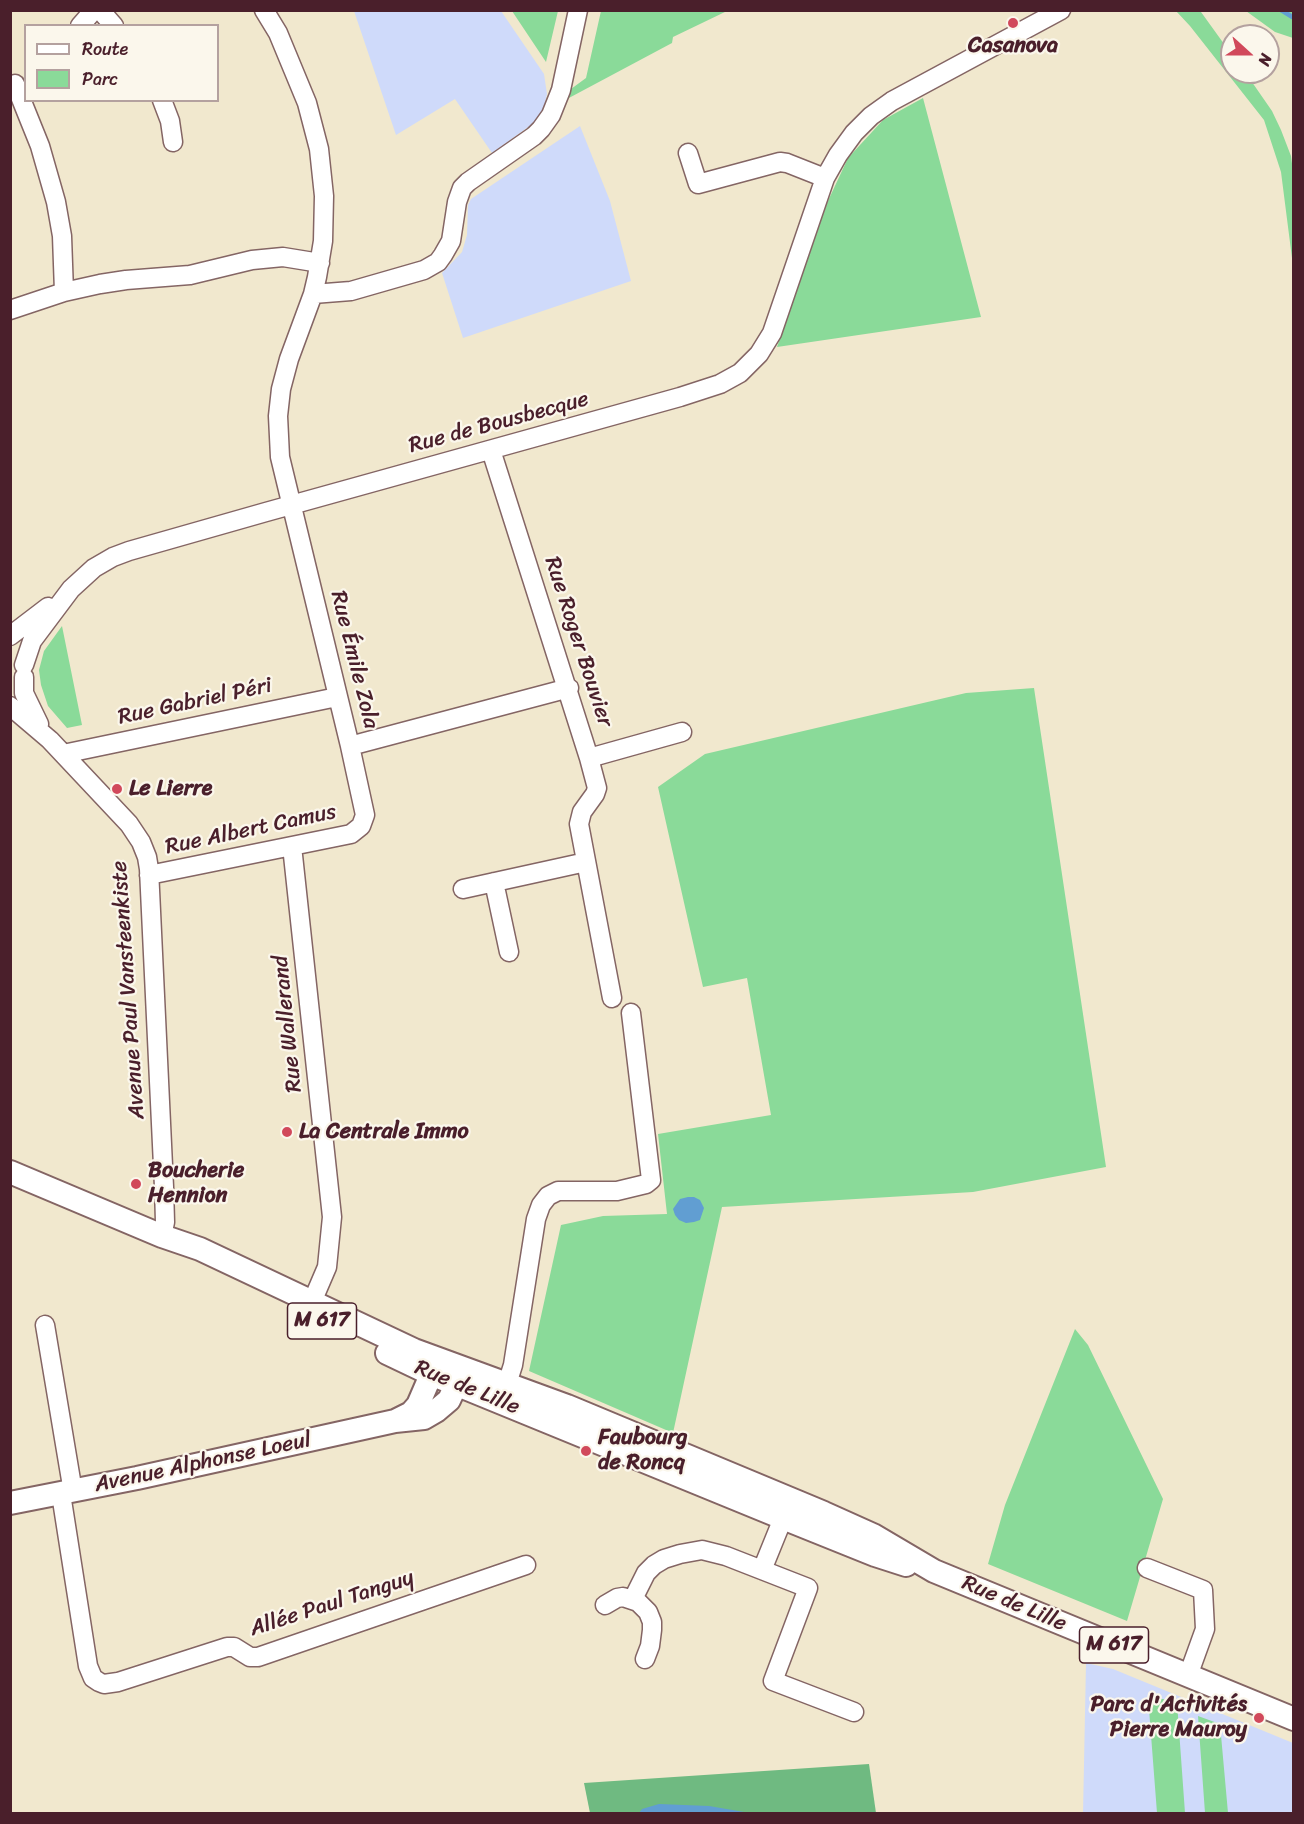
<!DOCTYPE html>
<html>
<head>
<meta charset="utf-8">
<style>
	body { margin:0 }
	#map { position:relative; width:1304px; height:1824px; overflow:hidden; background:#f1e8ce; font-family:Sriracha,sans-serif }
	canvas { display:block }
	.frame { position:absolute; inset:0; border:12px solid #4a1f2b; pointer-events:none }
	.legend { position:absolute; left:24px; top:24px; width:195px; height:78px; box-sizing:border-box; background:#fbf7ec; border:2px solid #b4a19f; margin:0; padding:8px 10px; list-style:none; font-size:18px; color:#4a1f2b }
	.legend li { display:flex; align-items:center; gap:12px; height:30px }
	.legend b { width:30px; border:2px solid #b4a19f }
	.north { position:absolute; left:1220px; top:24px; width:60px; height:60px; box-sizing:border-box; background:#fbf7ec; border:2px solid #b4a19f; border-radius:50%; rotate:111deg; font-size:16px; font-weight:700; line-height:24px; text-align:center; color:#4a1f2b }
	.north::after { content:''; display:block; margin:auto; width:21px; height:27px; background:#d1495b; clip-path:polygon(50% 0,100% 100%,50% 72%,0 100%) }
</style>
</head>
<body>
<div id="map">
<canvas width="1304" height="1824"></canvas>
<div class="frame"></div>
<ul class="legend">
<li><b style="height:8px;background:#fff"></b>Route</li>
<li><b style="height:16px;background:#8ada99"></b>Parc</li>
</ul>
<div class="north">N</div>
</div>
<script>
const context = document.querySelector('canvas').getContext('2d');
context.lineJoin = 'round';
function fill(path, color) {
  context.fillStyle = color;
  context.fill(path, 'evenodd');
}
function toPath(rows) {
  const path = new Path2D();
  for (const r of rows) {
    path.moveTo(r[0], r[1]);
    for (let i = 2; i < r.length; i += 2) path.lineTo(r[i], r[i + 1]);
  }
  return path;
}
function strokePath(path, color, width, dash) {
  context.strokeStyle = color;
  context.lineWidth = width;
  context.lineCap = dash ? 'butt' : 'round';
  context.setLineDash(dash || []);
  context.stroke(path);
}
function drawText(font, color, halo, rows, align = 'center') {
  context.font = font + ' Sriracha,sans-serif';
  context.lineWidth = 4.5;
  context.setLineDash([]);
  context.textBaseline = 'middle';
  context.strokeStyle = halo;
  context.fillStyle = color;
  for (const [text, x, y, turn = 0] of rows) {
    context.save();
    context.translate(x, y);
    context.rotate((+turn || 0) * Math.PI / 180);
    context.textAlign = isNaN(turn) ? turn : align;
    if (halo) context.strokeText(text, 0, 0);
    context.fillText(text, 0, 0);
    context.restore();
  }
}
fill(toPath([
	[354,11,501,11,544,74,547,94,543,111,539,117,531,125,492,153,455,99,396,135],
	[580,126,610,201,631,281,463,338,442,273,462,252,467,235,468,205,471,199],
	[1086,1663,1113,1669,1293,1743,1293,1813,1083,1814]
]), '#cfdafa');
fill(toPath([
	[512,11,558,11,546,62],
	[601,11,727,11,673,37,672,43,567,99,571,89,586,78],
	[1176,11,1201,11,1201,12,1232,55,1232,72,1245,72,1272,111,1281,130,1291,156,1293,171,1293,266,1281,172,1264,120,1190,26],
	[1246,11,1293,11,1293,38,1275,32],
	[923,98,981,317,777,347,827,203,848,158,883,120],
	[62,626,82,725,67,728,48,706,41,685,39,670,44,651],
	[1034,688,1106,1167,973,1192,722,1207,673,1433,529,1371,561,1225,603,1216,667,1214,658,1134,771,1115,747,978,703,987,658,787,705,754,966,693],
	[1075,1329,1088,1345,1163,1499,1127,1621,988,1564,1005,1505],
	[1148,1696,1177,1702,1185,1813,1157,1813],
	[1198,1716,1220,1724,1228,1813,1205,1813]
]), '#8ada99');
fill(toPath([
	[869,1764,876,1813,590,1813,584,1783]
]), '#6fba81');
fill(toPath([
	[688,1197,694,1197,700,1200,704,1208,700,1220,694,1222,686,1223,679,1220,675,1215,673,1209,680,1199],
	[659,1804,709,1806,750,1813,639,1813,642,1809]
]), '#619ed2');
strokePath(toPath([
	[1281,10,1294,18]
]), '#619ed2', 4.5);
const minor = toPath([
	[100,10,114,26],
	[80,26,94,10],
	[15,84,40,146,56,202,62,236,64,292],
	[162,100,170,121,173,142],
	[688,153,698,184,780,162,787,163,825,178],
	[313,294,351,291,424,270,438,262,443,255,451,241,457,202,462,188,468,182,534,136,541,129,551,115,561,90,578,10],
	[10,310,64,292,100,284,126,280,190,275,252,260,283,257,320,263],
	[491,450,589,758,682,732],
	[10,636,48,607],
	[24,665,32,641,71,589,94,568,113,557,129,551,266,512,680,397,720,384,740,373,759,354,772,333,825,178,838,155,854,133,871,116,892,101,1061,10],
	[24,677,24,693,39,724],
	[10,706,50,740,129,824,141,842,147,857,149,869,164,1187,165,1222,162,1236],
	[350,746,569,688],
	[63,754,337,697],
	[589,758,597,788,595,794,582,812,579,824,612,998],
	[292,846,332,1217,327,1267,312,1302],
	[149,875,351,834,361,826,365,815,350,746,280,457,278,416,281,389,289,359,313,294,317,277,323,241,324,196,319,149,307,103,278,33,264,10],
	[494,882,509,952],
	[463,889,586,862],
	[45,1325,73,1492],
	[507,1384,513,1365,536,1219,541,1205,548,1196,558,1191,617,1191,646,1184,651,1180,631,1013],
	[61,1494,88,1666,93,1678,99,1682,104,1684,118,1682,227,1647,234,1647,250,1657,258,1657,526,1565],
	[1147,1568,1203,1590,1205,1629,1188,1676],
	[762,1570,788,1506],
	[633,1599,646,1573,654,1565,664,1559,680,1554,702,1550,726,1556,808,1588,773,1681,854,1712],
	[605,1605,617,1598,623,1597,638,1602,648,1612,652,1622,652,1630,650,1646,645,1659]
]);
const major = toPath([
	[10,1172,162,1236,200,1249,414,1350,567,1406,824,1513,873,1535,934,1571,1294,1719],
	[387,1353,431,1374,783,1518,875,1555,906,1565],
	[397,1420,411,1413,418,1405,437,1361],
	[10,1503,137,1478,395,1421,424,1418,436,1411,449,1400,462,1372]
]);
strokePath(minor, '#846564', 21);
strokePath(major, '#846564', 26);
strokePath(minor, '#fff', 18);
strokePath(major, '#fff', 22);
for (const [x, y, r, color] of [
	[1013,23,6,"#d1495b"],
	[117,789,6,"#d1495b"],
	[287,1132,6,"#d1495b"],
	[136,1184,6,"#d1495b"],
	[586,1451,6,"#d1495b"],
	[1259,1718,6,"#d1495b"]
]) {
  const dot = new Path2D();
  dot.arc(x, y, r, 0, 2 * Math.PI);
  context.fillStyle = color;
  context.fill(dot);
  strokePath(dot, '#fbf7ec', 2);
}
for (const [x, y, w] of [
	[322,1321,69],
	[1114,1645,69]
]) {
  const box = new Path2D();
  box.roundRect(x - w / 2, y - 18, w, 36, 4.5);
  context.fillStyle = '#fbf7ec';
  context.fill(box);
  strokePath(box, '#4a1f2b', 1.5);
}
drawText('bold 21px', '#4a1f2b', null, [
	["M 617",322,1321],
	["M 617",1114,1645]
]);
drawText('bold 22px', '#4a1f2b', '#fbf7ec', [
	["Casanova",1013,46,"center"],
	["Le Lierre",129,789],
	["La Centrale Immo",299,1132],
	["Boucherie",148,1171],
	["Hennion",148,1196],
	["Faubourg",598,1438],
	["de Roncq",598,1463],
	["Parc d'Activités",1247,1705,"right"],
	["Pierre Mauroy",1247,1730,"right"]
], 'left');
drawText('22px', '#4a1f2b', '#fbf7ec', [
	["Rue de Bousbecque",499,423,-15],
	["Rue Roger Bouvier",578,642,72],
	["Rue Émile Zola",354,660,76],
	["Rue Gabriel Péri",195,702,-12],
	["Rue Albert Camus",251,830,-12],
	["Avenue Paul Vansteenkiste",129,990,-94],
	["Rue Wallerand",288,1024,-96],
	["Rue de Lille",467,1388,22],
	["Avenue Alphonse Loeul",203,1463,-12],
	["Allée Paul Tanguy",332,1604,-18],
	["Rue de Lille",1014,1604,23]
]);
</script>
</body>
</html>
